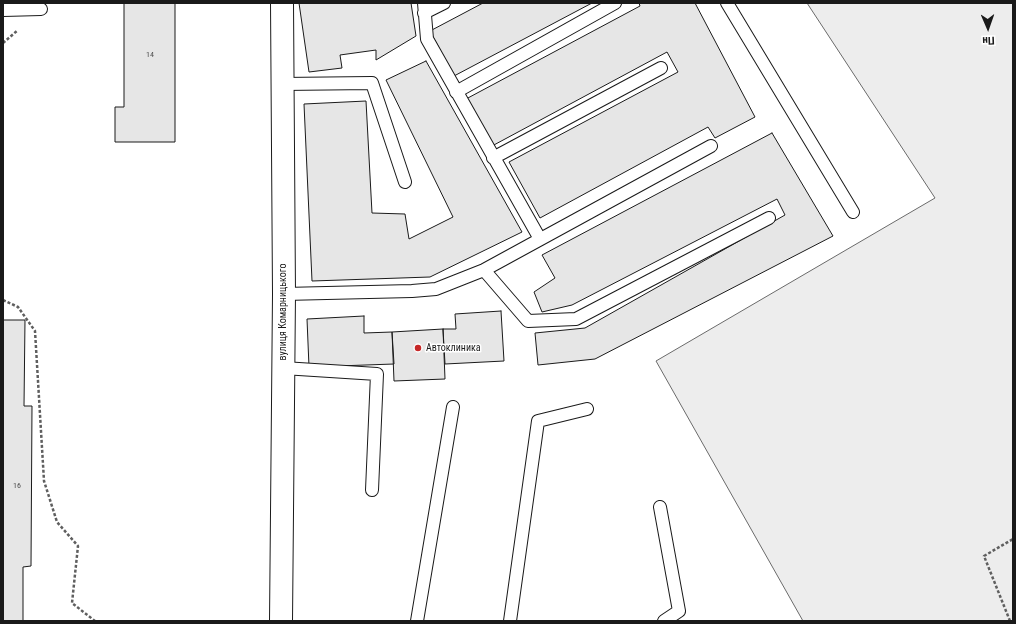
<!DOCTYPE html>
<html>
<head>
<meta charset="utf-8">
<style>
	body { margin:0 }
	#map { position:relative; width:1016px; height:624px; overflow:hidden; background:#fff; font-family:"Roboto Condensed",sans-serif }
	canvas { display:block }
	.frame { position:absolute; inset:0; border:4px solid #1a1a1a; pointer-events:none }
	.north { position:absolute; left:968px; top:8px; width:40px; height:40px; -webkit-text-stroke:3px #fff; paint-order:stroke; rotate:178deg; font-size:11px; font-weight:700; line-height:16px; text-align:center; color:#1a1a1a }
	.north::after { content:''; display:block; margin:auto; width:14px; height:18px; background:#1a1a1a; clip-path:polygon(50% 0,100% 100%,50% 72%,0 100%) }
</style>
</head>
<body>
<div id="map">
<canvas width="1016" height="624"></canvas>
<div class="frame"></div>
<div class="north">Пн</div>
</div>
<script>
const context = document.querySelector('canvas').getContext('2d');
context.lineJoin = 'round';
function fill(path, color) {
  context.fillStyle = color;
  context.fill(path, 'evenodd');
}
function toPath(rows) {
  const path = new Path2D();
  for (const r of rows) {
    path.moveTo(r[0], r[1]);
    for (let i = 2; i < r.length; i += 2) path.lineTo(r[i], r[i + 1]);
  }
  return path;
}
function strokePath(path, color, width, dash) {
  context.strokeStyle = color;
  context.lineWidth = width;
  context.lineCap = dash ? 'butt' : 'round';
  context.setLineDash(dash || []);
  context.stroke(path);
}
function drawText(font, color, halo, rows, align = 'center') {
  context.font = font + ' "Roboto Condensed",sans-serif';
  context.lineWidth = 3;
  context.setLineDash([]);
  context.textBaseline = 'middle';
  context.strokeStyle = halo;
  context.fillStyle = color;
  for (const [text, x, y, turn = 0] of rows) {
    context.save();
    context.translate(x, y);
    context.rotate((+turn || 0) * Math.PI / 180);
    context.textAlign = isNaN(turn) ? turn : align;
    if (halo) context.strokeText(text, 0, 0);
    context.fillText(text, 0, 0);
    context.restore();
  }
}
const built = toPath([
	[807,3,1013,3,1013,621,803,621,656,361,935,198,807,3]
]);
fill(built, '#ededed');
strokePath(built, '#6a6a6a', 1);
const building = toPath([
	[124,3,175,3,175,142,115,142,115,107,124,107,124,3],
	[299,3,411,3,416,36,376,60,376,50,340,55,342,68,309,72,299,3],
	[483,3,592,3,454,76,430,31,483,3],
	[639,3,695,3,755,117,715,138,708,127,540,218,509,162,678,72,667,52,492,146,466,99,640,6,639,3],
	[426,61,522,232,430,277,312,281,304,104,366,101,372,213,405,214,409,239,453,217,386,80,426,61],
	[772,133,833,236,595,359,538,365,535,333,585,328,785,215,777,199,572,305,542,312,534,292,555,278,542,255,772,133],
	[501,311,504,361,445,364,443,329,456,329,455,314,501,311],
	[364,316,364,333,392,332,394,364,309,367,307,319,364,316],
	[3,320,25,320,24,406,32,406,31,566,23,567,23,621,3,621,3,320],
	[443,329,445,379,394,381,392,332,443,329]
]);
fill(building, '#e6e6e6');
strokePath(building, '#1a1a1a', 1);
const lane = toPath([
	[424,3,427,39,540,239],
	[727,3,853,212],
	[3,10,41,9],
	[424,13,444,3],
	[282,84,372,83,405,182],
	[456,92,615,3],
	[493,158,661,68],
	[484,270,528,321,576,319,769,218],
	[284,294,412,291,436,289,484,270,711,146],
	[283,368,377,374,372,490],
	[660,507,679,611,664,621],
	[417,621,453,407],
	[510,621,538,421,587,409]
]);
const street = toPath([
	[281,621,284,294,282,3]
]);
strokePath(lane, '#1a1a1a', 14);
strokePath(street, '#1a1a1a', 24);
strokePath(toPath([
	[3,43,18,30],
	[3,300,18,307,35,331,44,481,57,522,78,546,72,603,95,621],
	[1010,621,984,556,1013,539]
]), '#5f5f5f', 2.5, [3, 2]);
strokePath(lane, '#fff', 12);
strokePath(street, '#fff', 22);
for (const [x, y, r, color] of [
	[418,348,4,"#c62828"]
]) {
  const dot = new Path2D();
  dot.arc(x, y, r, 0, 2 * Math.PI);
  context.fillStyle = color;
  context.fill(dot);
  strokePath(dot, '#fff', 1.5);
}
drawText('8px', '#4d4d4d', null, [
	["14",150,55],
	["16",17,486]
]);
drawText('10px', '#1a1a1a', '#fff', [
	["вулиця Комарницького",283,312,-90]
]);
drawText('10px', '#1a1a1a', '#fff', [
	["Автоклиника",426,348]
], 'left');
</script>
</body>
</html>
